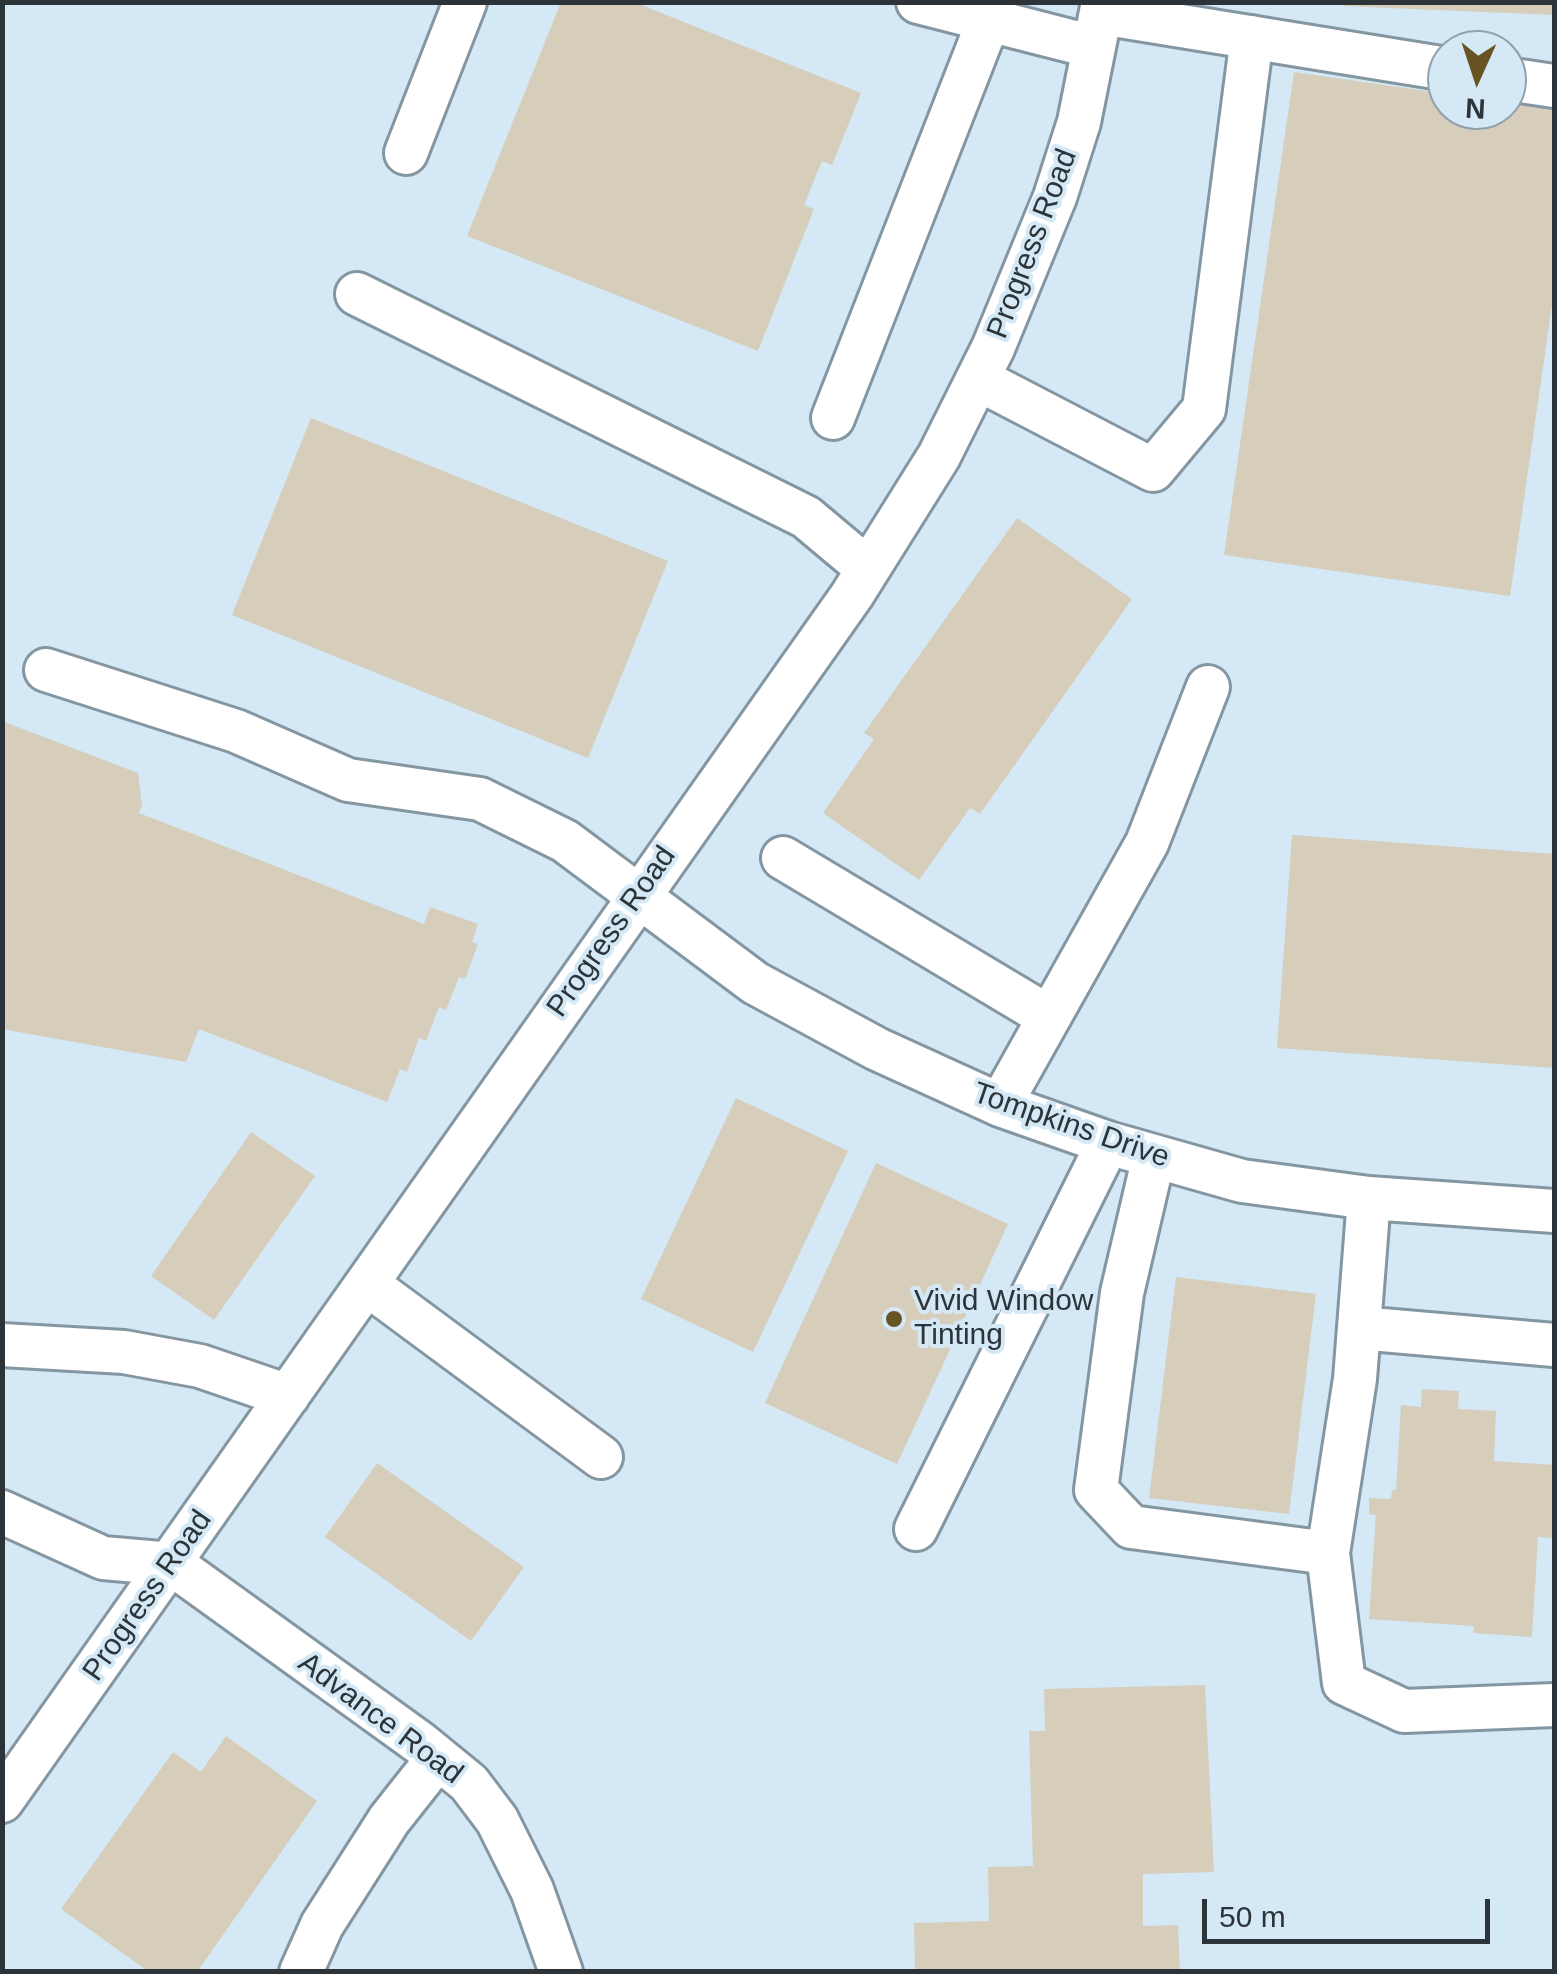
<!DOCTYPE html>
<html>
<head>
<meta charset="utf-8">
<style>
	body { margin:0 }
	#map { position:relative; width:1557px; height:1974px; overflow:hidden; background:#d4e8f5; font-family:Arial,sans-serif }
	canvas { display:block }
	.frame { position:absolute; inset:0; border:5px solid #2c3439; pointer-events:none }
	.north { position:absolute; left:1427px; top:30px; width:100px; height:100px; box-sizing:border-box; background:#d4e8f5; border:2px solid #91a0aa; border-radius:50%; rotate:183deg; font-size:28px; font-weight:700; line-height:40px; text-align:center; color:#2c3439 }
	.north::after { content:''; display:block; margin:auto; width:35px; height:45px; background:#685322; clip-path:polygon(50% 0,100% 100%,50% 72%,0 100%) }
	.scale { position:absolute; left:1202px; top:1899px; width:288px; height:45px; box-sizing:border-box; border:5px solid #2c3439; border-top:0; padding-left:12px; font-size:30px; line-height:35px; white-space:nowrap; color:#2c3439; -webkit-text-stroke:8px #d4e8f5; paint-order:stroke }
</style>
</head>
<body>
<div id="map">
<canvas width="1557" height="1974"></canvas>
<div class="frame"></div>
<div class="north">N</div>
<div class="scale">50 m</div>
</div>
<script>
const context = document.querySelector('canvas').getContext('2d');
context.lineJoin = 'round';
function fill(path, color) {
  context.fillStyle = color;
  context.fill(path, 'evenodd');
}
function toPath(rows) {
  const path = new Path2D();
  for (const r of rows) {
    path.moveTo(r[0], r[1]);
    for (let i = 2; i < r.length; i += 2) path.lineTo(r[i], r[i + 1]);
  }
  return path;
}
function strokePath(path, color, width, dash) {
  context.strokeStyle = color;
  context.lineWidth = width;
  context.lineCap = dash ? 'butt' : 'round';
  context.setLineDash(dash || []);
  context.stroke(path);
}
function drawText(font, color, halo, rows, align = 'center') {
  context.font = font + ' Arial,sans-serif';
  context.lineWidth = 8;
  context.setLineDash([]);
  context.textBaseline = 'middle';
  context.strokeStyle = halo;
  context.fillStyle = color;
  for (const [text, x, y, turn = 0] of rows) {
    context.save();
    context.translate(x, y);
    context.rotate((+turn || 0) * Math.PI / 180);
    context.textAlign = isNaN(turn) ? turn : align;
    if (halo) context.strokeText(text, 0, 0);
    context.fillText(text, 0, 0);
    context.restore();
  }
}
fill(toPath([
	[561,2,634,2,861,93,832,165,822,161,804,205,814,209,758,351,467,236],
	[1343,2,1554,2,1554,15,1343,6],
	[1294,72,1447,94,1447,110,1507,110,1507,103,1554,109,1554,291,1510,596,1224,555],
	[311,418,668,561,588,758,232,615],
	[1017,518,1132,599,980,814,970,808,919,880,823,813,874,739,864,733],
	[2,721,138,773,142,806,139,813,424,924,430,907,478,924,472,942,478,944,465,979,459,977,446,1010,439,1007,426,1041,419,1038,407,1072,400,1069,387,1102,199,1029,186,1062,2,1029],
	[1292,835,1554,854,1554,1068,1277,1048],
	[736,1098,848,1151,753,1352,641,1299],
	[251,1132,315,1176,214,1320,151,1276],
	[876,1163,1008,1224,897,1464,765,1403],
	[1176,1277,1316,1294,1289,1514,1149,1498],
	[1422,1389,1459,1391,1458,1409,1496,1411,1494,1461,1554,1465,1554,1538,1538,1537,1532,1637,1473,1633,1474,1626,1369,1619,1376,1515,1369,1514,1369,1498,1391,1499,1392,1490,1396,1490,1401,1405,1421,1407],
	[377,1463,524,1567,471,1641,325,1537],
	[1205,1685,1214,1872,1143,1874,1143,1926,1178,1925,1180,1972,915,1972,914,1923,989,1921,988,1867,1033,1866,1029,1731,1045,1731,1044,1689],
	[226,1736,317,1801,197,1972,149,1972,61,1909,173,1752,201,1772]
]), '#d6cebb');
const minor = toPath([
	[918,2,1094,47],
	[1101,13,1447,69],
	[1507,79,1554,86],
	[406,153,465,2],
	[357,294,806,517,868,569],
	[978,379,1153,470,1204,409,1252,37],
	[833,418,988,22],
	[46,670,236,731,348,780,480,799,565,841,755,983,877,1049,1000,1105,1108,1143,1242,1181,1369,1198,1554,1211],
	[783,858,1049,1017],
	[1000,1105,1147,843,1208,687],
	[1154,1156,1122,1293,1096,1490,1131,1527,1328,1553,1355,1379,1369,1198],
	[367,1284,601,1457],
	[1359,1328,1554,1345],
	[2,1345,124,1352,200,1366,288,1396],
	[2,1512,103,1558,172,1564,420,1743,469,1783,497,1820,532,1890,561,1972],
	[916,1529,1108,1143],
	[1328,1553,1344,1683,1404,1711,1554,1705],
	[2,1801,852,595,939,456,993,348,1055,197,1079,122,1103,2],
	[301,1972,322,1925,389,1820,438,1758]
]);
strokePath(minor, '#8396a1', 48);
strokePath(minor, '#fff', 42);
for (const [x, y, r, color] of [
	[894,1319,10,"#685322"]
]) {
  const dot = new Path2D();
  dot.arc(x, y, r, 0, 2 * Math.PI);
  context.fillStyle = color;
  context.fill(dot);
  strokePath(dot, '#d4e8f5', 4);
}
drawText('30px', '#2c3439', '#d4e8f5', [
	["Progress Road",1033,244,-69],
	["Progress Road",612,932,-55],
	["Tompkins Drive",1071,1126,19],
	["Progress Road",148,1596,-55],
	["Advance Road",380,1719,37]
]);
drawText('30px', '#2c3439', '#d4e8f5', [
	["Vivid Window",914,1302],
	["Tinting",914,1336]
], 'left');
</script>
</body>
</html>
